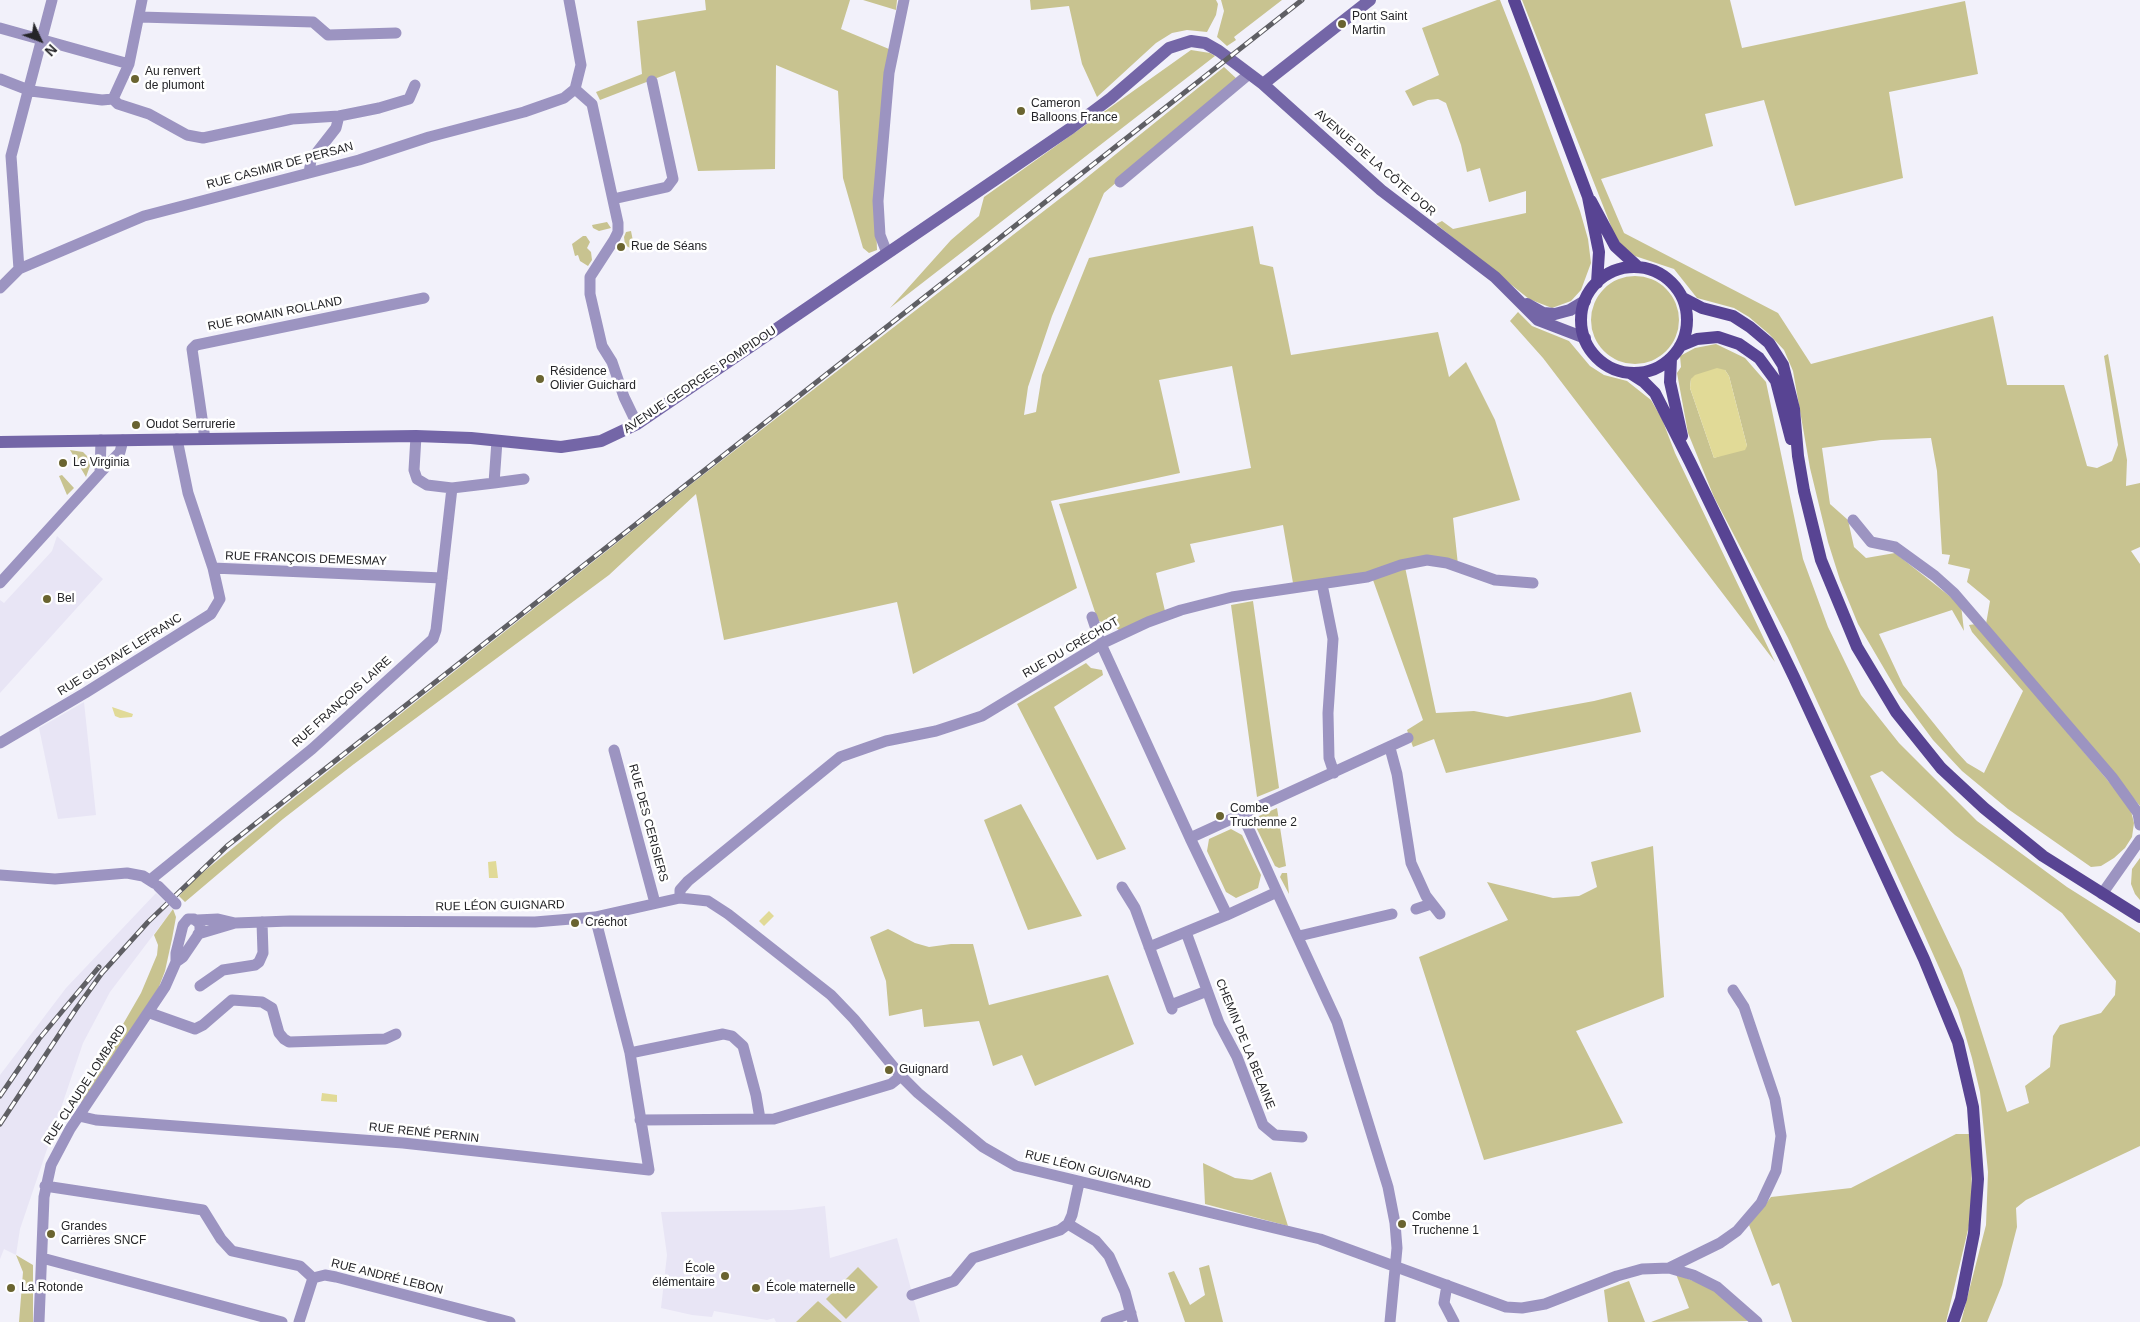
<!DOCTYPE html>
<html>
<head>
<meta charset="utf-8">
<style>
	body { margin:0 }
	#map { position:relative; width:2140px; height:1322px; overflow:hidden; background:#f2f1fa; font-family:Arial,sans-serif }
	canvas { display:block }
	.north { position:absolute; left:15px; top:15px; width:50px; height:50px; -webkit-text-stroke:4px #fff; paint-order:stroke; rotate:133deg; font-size:14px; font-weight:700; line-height:20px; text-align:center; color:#252528 }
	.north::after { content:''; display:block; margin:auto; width:18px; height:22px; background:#252528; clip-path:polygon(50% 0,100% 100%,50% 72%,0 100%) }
</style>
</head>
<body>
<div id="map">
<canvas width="2140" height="1322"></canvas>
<div class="north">N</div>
</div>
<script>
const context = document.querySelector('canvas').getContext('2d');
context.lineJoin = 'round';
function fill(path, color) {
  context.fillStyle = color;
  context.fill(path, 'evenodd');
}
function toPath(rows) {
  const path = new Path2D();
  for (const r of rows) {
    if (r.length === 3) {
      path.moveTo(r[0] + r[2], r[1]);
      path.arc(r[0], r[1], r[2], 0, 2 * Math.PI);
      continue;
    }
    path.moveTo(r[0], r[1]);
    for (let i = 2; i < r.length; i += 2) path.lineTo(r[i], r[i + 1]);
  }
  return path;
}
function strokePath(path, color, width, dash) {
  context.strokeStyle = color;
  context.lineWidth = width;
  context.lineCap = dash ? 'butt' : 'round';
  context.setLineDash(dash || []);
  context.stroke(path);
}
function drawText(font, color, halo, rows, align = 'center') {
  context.font = font + ' Arial,sans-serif';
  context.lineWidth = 5;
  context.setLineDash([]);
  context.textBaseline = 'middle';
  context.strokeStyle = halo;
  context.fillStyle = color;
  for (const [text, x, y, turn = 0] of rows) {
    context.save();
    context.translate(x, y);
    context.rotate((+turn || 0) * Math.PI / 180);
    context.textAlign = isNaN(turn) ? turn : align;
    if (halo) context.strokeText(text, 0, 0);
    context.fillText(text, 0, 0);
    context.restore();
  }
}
fill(toPath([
	[57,536,103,579,0,693,0,600,4,603,52,551],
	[84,702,96,815,58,819,39,728],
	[156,893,173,909,110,992,83,1043,20,1229,16,1255,4,1249,0,1259,0,1075,66,988],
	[825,1206,830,1258,897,1238,920,1322,842,1322,818,1301,796,1322,776,1322,774,1318,767,1320,714,1311,712,1317,692,1315,661,1308,667,1255,661,1212,792,1210]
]), '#e8e5f5');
fill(toPath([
	[705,0,850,0,841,29,889,49,876,220,877,250,869,253,863,248,843,178,838,91,776,65,775,169,698,171,675,71,600,100,596,92,642,74,637,21,706,10],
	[863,0,897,0,896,10],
	[1030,0,1216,0,1218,4,1216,15,1207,32,1187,30,1172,33,1156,43,1097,97,1082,64,1069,6,1031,10],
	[1221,0,1282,0,1234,37,1236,40,1227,46,1217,37,1224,11],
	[1497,0,1500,0,1529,74,1580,211,1588,239,1591,263,1581,290,1571,301,1552,308,1529,299,1436,224,1442,221,1453,229,1526,213,1526,191,1489,202,1480,168,1467,172,1461,145,1446,103,1438,99,1428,100,1413,106,1405,91,1439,75,1422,28],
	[1522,0,1730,0,1742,48,1965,1,1978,74,1889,92,1903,178,1795,206,1764,100,1705,114,1713,146,1601,179,1624,233,1778,313,1811,364,1993,316,2007,385,2064,385,2087,466,2097,468,2112,461,2118,445,2104,356,2108,354,2127,460,2126,486,2140,483,2140,547,2131,551,2140,564,2140,806,1986,624,1990,601,1967,582,1970,569,1948,564,1950,555,1942,554,1937,471,1931,438,1881,440,1822,448,1830,504,1848,520,1854,547,1866,558,1895,553,1961,605,1964,631,1952,610,1879,634,1903,685,1956,751,1967,763,1984,773,2023,691,1972,632,1969,625,1976,624,2115,789,2131,811,2134,823,2132,837,2125,848,2114,858,2101,866,2091,867,2008,809,1962,771,1933,740,1899,694,1858,624,1840,580,1828,542,1810,468,1793,371,1784,350,1769,334,1749,317,1734,308,1697,298,1674,269,1635,256,1621,245,1613,231],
	[1191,50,1210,53,1215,56,890,308,951,240,979,216,984,197],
	[1224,67,1237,79,1104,193,1052,316,1028,387,1024,415,1036,412,1042,375,1089,258,1253,226,1260,264,1273,267,1291,355,1438,332,1449,377,1466,362,1495,420,1520,500,1453,518,1458,565,1447,561,1293,583,1283,525,1190,544,1195,562,1156,573,1165,611,1120,631,1112,624,1098,621,1059,504,1251,468,1232,366,1159,380,1180,473,1051,501,1077,588,913,674,897,602,724,640,696,494,609,575,354,764,283,819,185,902,179,896,196,878,298,795,694,482,1080,183],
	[607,222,611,228,599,231,593,228,592,225],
	[631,231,635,251,625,245,624,237,626,232],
	[583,236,586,236,590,242,587,248,591,252,592,260,588,266,580,261,578,255,575,256,572,244],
	[1635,320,44],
	[1518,312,1532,326,1569,341,1590,366,1604,375,1627,381,1651,400,1662,419,1675,453,1775,662,1543,358,1510,321],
	[1716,344,1745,358,1766,382,1803,559,1828,627,1861,695,1899,743,1977,821,2067,887,2140,933,2140,1146,2026,1200,2016,1208,2017,1227,2002,1285,1987,1322,1961,1322,1986,1225,1988,1172,1980,1092,1972,1058,1958,1010,1921,927,1788,638,1714,497,1688,433,1677,373,1681,367,1680,356,1695,348],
	[1725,370,1729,376,1747,446,1714,458,1690,388,1691,379],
	[1882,771,1955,835,2062,913,2116,981,2115,995,2101,1013,2060,1025,2053,1036,2050,1067,2025,1086,2029,1103,2007,1112,1962,970,1870,776],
	[70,450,83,452,88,457,90,466,86,477],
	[62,475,74,488,67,495,59,476],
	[1405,567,1436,713,1474,711,1507,717,1594,701,1631,692,1641,732,1446,773,1434,739,1413,747,1407,730,1423,720,1373,580],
	[1253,601,1279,788,1257,797,1231,605],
	[1086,663,1091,668,1102,670,1103,675,1054,707,1126,849,1097,860,1017,704],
	[1021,804,1082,916,1028,930,984,820],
	[1277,808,1286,866,1279,868,1275,866,1257,829,1259,816],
	[1231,829,1242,835,1261,875,1258,888,1236,898,1226,892,1207,851,1209,839],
	[1653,846,1664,997,1576,1031,1623,1123,1484,1160,1419,957,1508,920,1487,882,1553,898,1579,896,1597,887,1591,862],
	[2140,858,2140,900,2135,894,2131,884,2132,869],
	[1282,873,1287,873,1289,894,1280,877],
	[173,909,176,917,172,939,165,971,157,992,82,1104,81,1103,92,1068,96,1071,141,993,157,955,158,945,154,935],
	[888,929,915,943,929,947,951,944,973,944,989,1005,1108,975,1134,1044,1035,1086,1022,1055,993,1066,979,1021,924,1027,922,1009,889,1016,886,981,870,937],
	[1956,1134,1971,1134,1972,1213,1946,1322,1792,1322,1779,1283,1772,1286,1749,1225,1771,1197,1851,1188],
	[1203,1163,1235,1178,1252,1180,1271,1172,1288,1226,1205,1204],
	[16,1255,33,1265,33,1322,19,1322,23,1272],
	[1209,1265,1223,1322,1185,1322,1168,1273,1174,1271,1190,1305,1205,1295,1199,1268],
	[858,1267,878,1287,846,1319,826,1299],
	[1676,1274,1711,1288,1749,1321,1651,1322,1689,1308],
	[1629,1281,1645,1322,1608,1322,1604,1290],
	[818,1301,842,1322,796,1322]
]), '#c8c390');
fill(toPath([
	[1717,368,1725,370,1729,376,1747,446,1745,450,1714,458,1690,388,1691,379,1695,375],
	[112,707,133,714,132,717,120,718,115,716],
	[496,861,498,878,489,878,488,862],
	[769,911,774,916,764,926,759,921],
	[322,1093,337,1095,337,1102,321,1101]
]), '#e1da97');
strokePath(toPath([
	[140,17,313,22,328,35,396,33],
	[0,28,129,64],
	[0,79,31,91,102,100,113,99],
	[575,89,592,104,618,223,618,232,614,240,590,277,590,294,602,346,612,362,624,397,637,424],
	[113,99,118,104,149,114,187,135,203,138,292,119,339,116,379,108,409,99,415,85],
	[113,99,129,64,142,0],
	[309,173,311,160,336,128,339,116],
	[1120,182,1249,74],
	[613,199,667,187,673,179,652,81],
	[887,253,880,235,878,201,889,73,904,0],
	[19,269,11,156,52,0],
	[0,288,19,269,144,216,359,160,429,137,524,112,564,98,575,89,581,65,569,0],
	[416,436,414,470,417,479,427,485,452,488,494,483,497,441],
	[177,439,188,493,213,568,442,578],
	[205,439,192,349,196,345,424,298],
	[101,440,100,473,120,452,123,440],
	[494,483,524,479],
	[1853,520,1871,542,1895,547,1935,576,1954,593,2112,777,2138,813,2140,825],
	[0,583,100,473],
	[1322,584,1333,639,1328,713,1329,758,1334,773],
	[1092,617,1101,644,1190,838],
	[0,743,85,693,211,614,220,599,213,568],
	[1390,748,1397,774,1411,863,1426,896,1440,914],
	[614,750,655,903],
	[1242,814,1277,892,1227,915,1190,838,1408,738],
	[0,875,55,879,127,873,143,876,154,883],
	[150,880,312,749,433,639,436,630,452,488],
	[1122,887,1135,908,1172,1009],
	[1277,892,1337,1022,1388,1187,1395,1223,1397,1248,1390,1322],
	[2102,894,2140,840],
	[680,898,680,890,688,881,840,757,886,741,936,731,982,716,1101,644,1148,622,1181,610,1232,597,1367,577,1401,565,1427,560,1447,563,1495,580,1533,583],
	[1416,909,1431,904],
	[595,917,630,1053,723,1034,732,1036,743,1046,756,1095,760,1119],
	[197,920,218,919,235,923,290,921,535,922,595,917,680,898,708,901,728,914,831,995,854,1019,901,1076,918,1093,983,1147,1016,1166,1320,1239,1506,1307,1522,1308,1545,1304,1617,1276,1642,1269,1669,1268,1693,1275,1717,1287,1757,1322],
	[1186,932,1219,1023,1237,1057,1263,1125,1275,1135,1302,1137],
	[198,934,235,923],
	[1299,936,1392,914],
	[1149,947,1227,915],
	[200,986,223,970,255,965,259,962,263,953,262,922],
	[1171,1005,1207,991],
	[150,1013,195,1029,203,1025,232,1000,262,1002,272,1008,279,1033,284,1039,289,1042,385,1039,396,1034],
	[79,1116,96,1120,403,1143,649,1170,630,1053],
	[640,1120,774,1119,891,1084,901,1076],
	[45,1186,203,1210,221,1239,232,1251,300,1266,313,1278],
	[1068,1224,1096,1241,1109,1256,1125,1292,1133,1322],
	[42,1258,282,1322],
	[1669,1268,1720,1243,1737,1231,1761,1203,1776,1171,1781,1136,1775,1099,1744,1007,1733,990],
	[313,1278,325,1275,336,1277,510,1322],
	[1447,1285,1444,1303,1454,1322],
	[912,1295,954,1281,973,1258,1060,1230,1068,1224,1072,1215,1079,1183],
	[39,1322,44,1197,51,1165,70,1129,165,987,176,962,176,953,183,925,188,919,194,919,200,924,200,932,183,957,176,962],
	[299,1322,313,1278],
	[1106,1322,1131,1313]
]), '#9c94c1', 11);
strokePath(toPath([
	[1263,84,1370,0],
	[1527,304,1543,313,1555,314,1570,310,1585,301],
	[0,442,416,436,471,438,561,447,601,441,637,424,1071,128,1111,98,1169,48,1191,41,1205,43,1219,51,1263,84,1381,190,1495,277,1538,320,1585,338]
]), '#7466a7', 12);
strokePath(toPath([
	[1514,0,1588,197,1599,252,1597,283],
	[1591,201,1615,246,1638,267],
	[1634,320,53],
	[1683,298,1702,308,1733,316,1750,327,1769,343,1783,365,1794,409,1798,456,1804,491,1821,560,1857,647,1896,712,1941,768,1984,808,2043,856,2140,917],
	[1680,346,1697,339,1718,337,1739,344,1759,358,1776,381,1791,439],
	[1671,358,1670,382,1682,436],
	[1630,373,1644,382,1655,393,1690,462,1794,677,1924,959,1958,1042,1973,1107,1978,1179,1974,1233,1961,1299,1953,1322]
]), '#584493', 12);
const rail = toPath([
	[0,1096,39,1039,99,967],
	[0,1124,76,1009,102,973,148,922,227,846,1302,0]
]);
strokePath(rail, '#5f5f64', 5);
strokePath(rail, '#fff', 3, [9]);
strokePath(toPath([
	[158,886,176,904]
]), '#9c94c1', 11);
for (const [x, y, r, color] of [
	[1342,24,5,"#6a6430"],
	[135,79,5,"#6a6430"],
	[1021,111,5,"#6a6430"],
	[621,247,5,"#6a6430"],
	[540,379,5,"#6a6430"],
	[136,425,5,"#6a6430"],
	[63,463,5,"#6a6430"],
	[47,599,5,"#6a6430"],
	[1220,816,5,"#6a6430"],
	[575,923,5,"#6a6430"],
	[889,1070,5,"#6a6430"],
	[1402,1224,5,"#6a6430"],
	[51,1234,5,"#6a6430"],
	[725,1276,5,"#6a6430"],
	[11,1288,5,"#6a6430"],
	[756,1288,5,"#6a6430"]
]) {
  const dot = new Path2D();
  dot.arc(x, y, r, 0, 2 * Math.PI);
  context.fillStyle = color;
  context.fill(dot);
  strokePath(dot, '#fff', 2);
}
drawText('12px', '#252528', '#fff', [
	["Pont Saint",1352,17],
	["Martin",1352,31],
	["Au renvert",145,72],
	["de plumont",145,86],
	["Cameron",1031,104],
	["Balloons France",1031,118],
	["Rue de Séans",631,247],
	["Résidence",550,372],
	["Olivier Guichard",550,386],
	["Oudot Serrurerie",146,425],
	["Le Virginia",73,463],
	["Bel",57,599],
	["Combe",1230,809],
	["Truchenne 2",1230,823],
	["Créchot",585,923],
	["Guignard",899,1070],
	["Combe",1412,1217],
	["Truchenne 1",1412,1231],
	["Grandes",61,1227],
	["Carrières SNCF",61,1241],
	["École",715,1269,"right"],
	["élémentaire",715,1283,"right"],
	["La Rotonde",21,1288],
	["École maternelle",766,1288]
], 'left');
drawText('12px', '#252528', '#fff', [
	["AVENUE DE LA CÔTE D'OR",1375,163,41],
	["RUE CASIMIR DE PERSAN",280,166,-15],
	["RUE ROMAIN ROLLAND",275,314,-11],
	["AVENUE GEORGES POMPIDOU",700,380,-34],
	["RUE FRANÇOIS DEMESMAY",306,559,2],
	["RUE DU CRÉCHOT",1071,648,-30],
	["RUE GUSTAVE LEFRANC",120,655,-32],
	["RUE FRANÇOIS LAIRE",342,702,-42],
	["RUE DES CERISIERS",648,823,75],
	["RUE LÉON GUIGNARD",500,906,-1],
	["CHEMIN DE LA BELAINE",1245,1044,68],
	["RUE CLAUDE LOMBARD",85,1085,-57],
	["RUE RENÉ PERNIN",424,1133,6],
	["RUE LÉON GUIGNARD",1088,1170,14],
	["RUE ANDRÉ LEBON",387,1277,14]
]);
</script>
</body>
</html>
